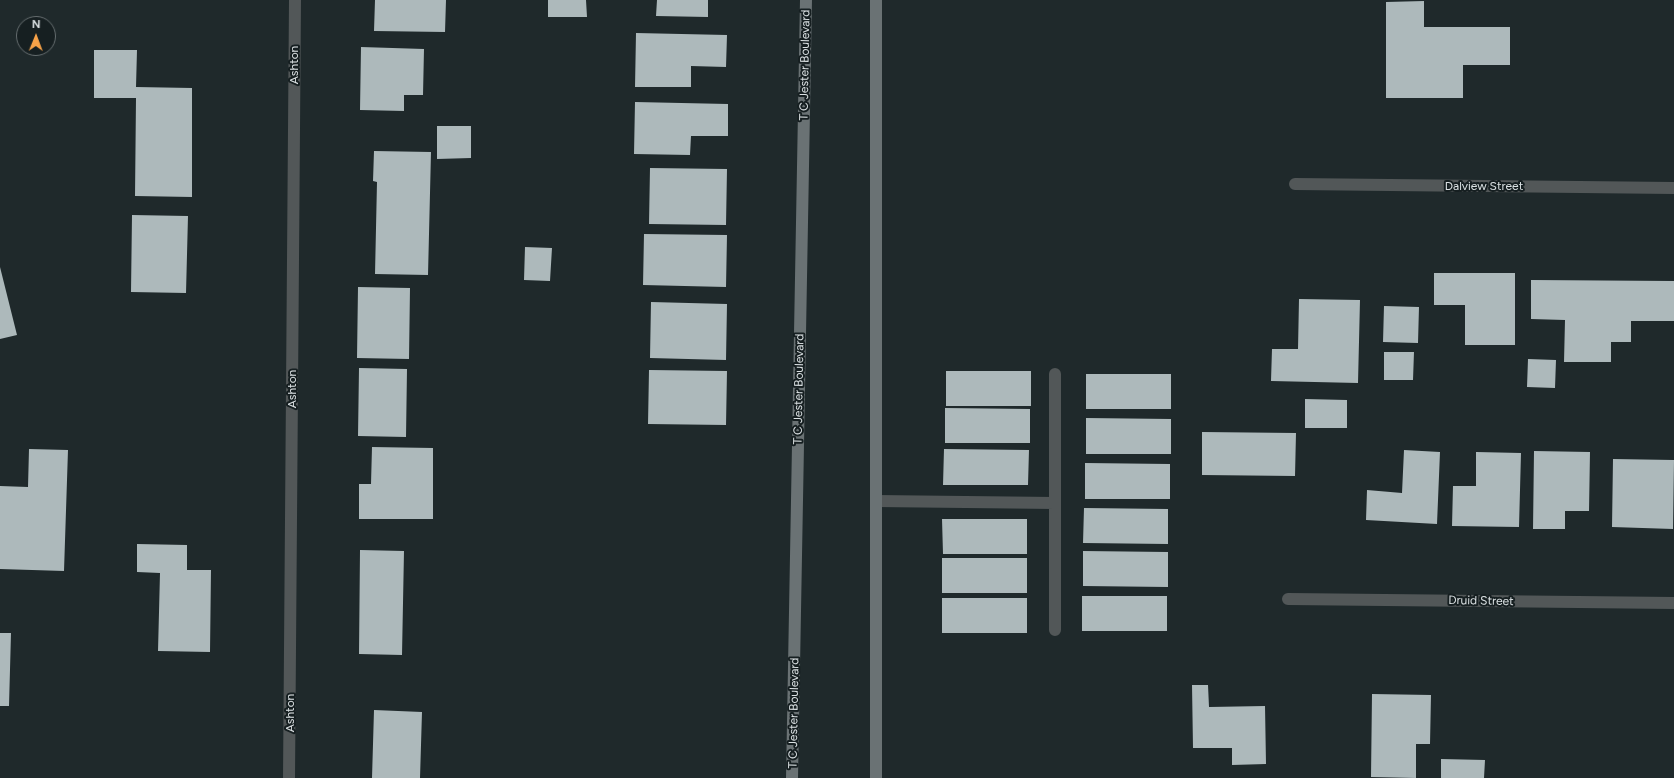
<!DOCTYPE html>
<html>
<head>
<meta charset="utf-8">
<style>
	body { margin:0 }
	#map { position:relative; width:1674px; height:778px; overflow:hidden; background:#1f292b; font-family:Figtree,sans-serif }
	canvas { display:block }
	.north { position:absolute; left:16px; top:16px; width:40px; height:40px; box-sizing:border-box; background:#161f21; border:1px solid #656d6f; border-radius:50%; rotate:1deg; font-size:11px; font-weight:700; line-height:16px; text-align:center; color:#dbe1e3 }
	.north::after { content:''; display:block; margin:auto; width:14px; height:18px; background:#f7a248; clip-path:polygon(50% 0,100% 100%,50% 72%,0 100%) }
</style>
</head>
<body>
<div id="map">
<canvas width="1674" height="778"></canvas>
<div class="north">N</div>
</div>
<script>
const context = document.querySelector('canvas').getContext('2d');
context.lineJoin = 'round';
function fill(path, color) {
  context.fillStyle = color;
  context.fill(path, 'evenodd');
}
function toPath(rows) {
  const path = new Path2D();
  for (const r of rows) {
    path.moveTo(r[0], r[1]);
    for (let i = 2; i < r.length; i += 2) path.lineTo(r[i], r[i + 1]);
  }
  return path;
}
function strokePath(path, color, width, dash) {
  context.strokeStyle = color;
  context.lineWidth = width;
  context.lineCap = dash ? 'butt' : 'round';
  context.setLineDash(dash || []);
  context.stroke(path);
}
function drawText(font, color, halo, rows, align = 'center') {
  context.font = font + ' Figtree,sans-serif';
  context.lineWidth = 4;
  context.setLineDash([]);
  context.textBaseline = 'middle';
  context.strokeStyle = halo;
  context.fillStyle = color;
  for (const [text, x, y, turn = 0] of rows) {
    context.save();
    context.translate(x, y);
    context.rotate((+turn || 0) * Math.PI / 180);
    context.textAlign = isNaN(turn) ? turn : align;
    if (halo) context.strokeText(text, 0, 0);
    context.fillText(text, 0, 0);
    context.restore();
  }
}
fill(toPath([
	[375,0,446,0,445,32,374,31],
	[548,0,586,0,587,17,548,17],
	[657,0,708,0,708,17,656,16],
	[1424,1,1424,27,1510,27,1510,65,1463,65,1463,98,1386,98,1386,2],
	[636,33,727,35,726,67,691,66,691,87,635,87],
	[361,47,424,49,423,95,404,95,404,111,360,110],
	[94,50,137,50,136,87,192,88,192,197,135,196,136,98,94,98],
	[635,102,728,104,728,136,691,136,690,155,634,154],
	[437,126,471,126,471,158,437,159],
	[374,151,431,152,428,275,375,274,377,182,373,181],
	[650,168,727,169,726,225,649,224],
	[132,215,188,216,186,293,131,292],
	[644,234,727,235,726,287,643,285],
	[525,247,552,248,550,281,524,280],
	[0,267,17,335,0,339],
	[1434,273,1515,273,1515,345,1465,345,1465,305,1434,305],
	[1531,280,1674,281,1674,321,1631,321,1631,342,1611,342,1611,362,1564,362,1565,320,1531,319],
	[358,287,410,288,409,359,357,358],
	[1299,299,1360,300,1358,383,1271,381,1272,349,1298,349],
	[651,302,727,304,726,360,650,358],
	[1384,306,1419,307,1418,343,1383,342],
	[1384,352,1414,352,1413,380,1384,380],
	[1528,359,1556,360,1555,388,1527,387],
	[359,368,407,369,406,437,358,436],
	[649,370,727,371,726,425,648,424],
	[946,371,1031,371,1031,406,946,406],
	[1086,374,1171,374,1171,409,1086,409],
	[1305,399,1347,400,1347,428,1305,428],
	[945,408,1030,409,1030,443,945,443],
	[1086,418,1171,419,1171,454,1086,454],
	[1202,432,1296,433,1295,476,1202,475],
	[372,447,433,448,433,519,359,519,359,484,371,484],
	[29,449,68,450,64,571,0,569,0,486,28,487],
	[944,449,1029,450,1028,485,943,485],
	[1404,450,1440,452,1437,524,1366,520,1367,490,1402,493],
	[1534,451,1590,452,1589,511,1565,511,1565,529,1533,529],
	[1476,452,1521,453,1519,527,1452,526,1453,486,1476,486],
	[1613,459,1674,460,1673,529,1612,527],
	[1085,463,1170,464,1170,499,1085,499],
	[1084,508,1168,509,1168,544,1083,543],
	[942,519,1027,519,1027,554,943,554],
	[137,544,187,545,187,570,211,570,210,652,158,651,160,573,137,572],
	[360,550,404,551,402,655,359,654],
	[1083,551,1168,552,1168,587,1083,586],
	[942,558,1027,558,1027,593,942,593],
	[1082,596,1167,596,1167,631,1082,631],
	[942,598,1027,598,1027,633,942,633],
	[0,633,11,633,9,706,0,706],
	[1192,685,1208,685,1209,707,1265,706,1266,764,1232,765,1232,748,1193,748],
	[1372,694,1431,695,1430,744,1416,744,1416,778,1371,777],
	[374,710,422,712,420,778,372,778],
	[1441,759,1485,760,1484,778,1441,778]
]), '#adb9bb');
strokePath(toPath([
	[1055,374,1055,630],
	[876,501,1055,503]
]), '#525758', 12);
strokePath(toPath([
	[1295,184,1674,188],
	[1288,599,1674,603],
	[289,778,295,0]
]), '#525758', 12);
strokePath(toPath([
	[792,778,806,0],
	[876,778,876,0]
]), '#6a7274', 12);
drawText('12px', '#dbe1e3', '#161f21', [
	["Ashton",294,65,-90],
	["T C Jester Boulevard",805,65,-89],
	["Dalview Street",1484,186],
	["Ashton",292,389,-90],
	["T C Jester Boulevard",799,389,-89],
	["Druid Street",1481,601,1],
	["Ashton",290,713,-90],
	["T C Jester Boulevard",794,713,-89]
]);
</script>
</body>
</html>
